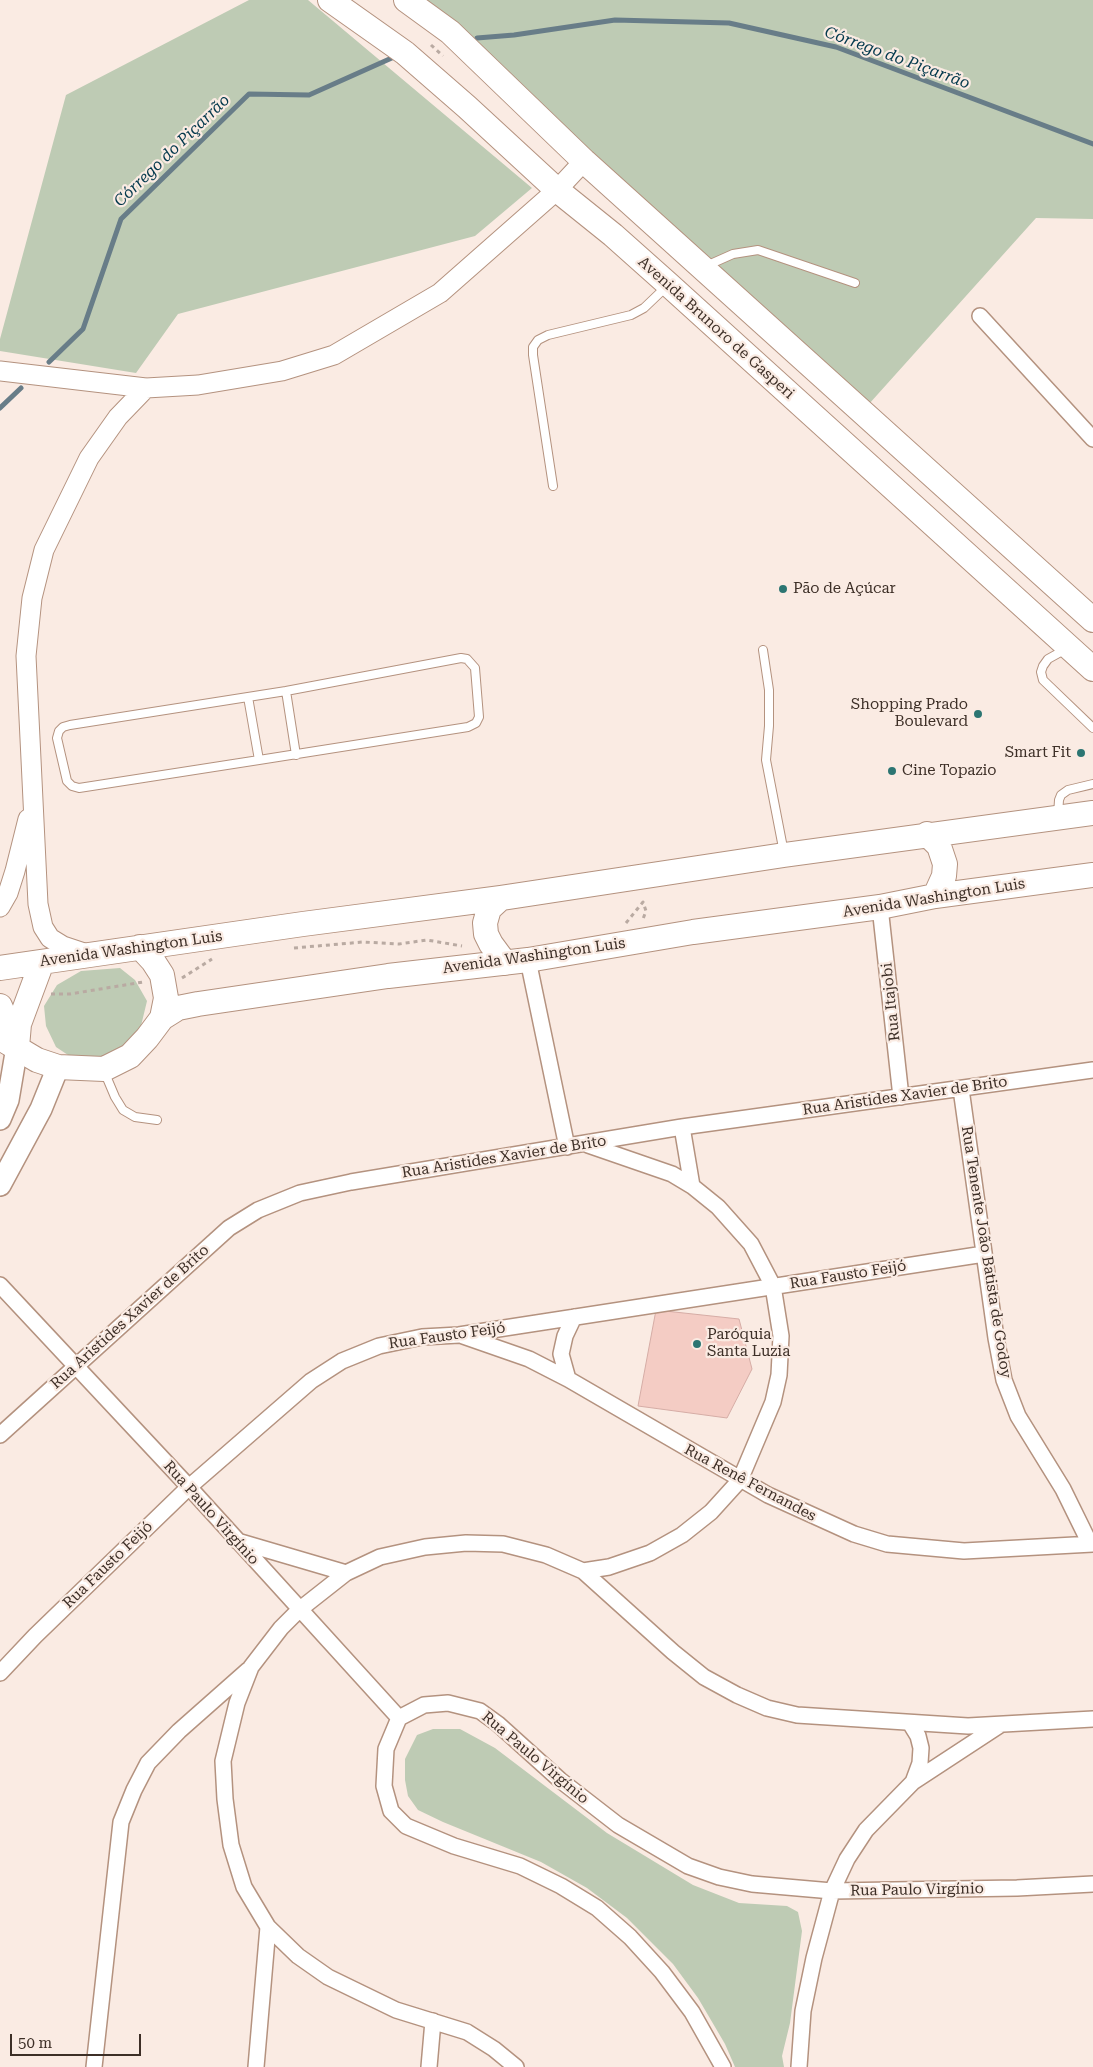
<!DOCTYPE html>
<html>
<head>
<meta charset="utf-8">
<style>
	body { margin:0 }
	#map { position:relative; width:1093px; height:2067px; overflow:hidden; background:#faebe3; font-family:"Roboto Serif",serif }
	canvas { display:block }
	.scale { position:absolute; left:10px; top:2034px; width:131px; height:22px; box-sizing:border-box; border:2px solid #3d2f27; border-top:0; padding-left:6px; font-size:15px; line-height:18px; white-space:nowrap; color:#3d2f27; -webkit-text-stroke:4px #faebe3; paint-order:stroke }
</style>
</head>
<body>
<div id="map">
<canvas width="1093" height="2067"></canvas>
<div class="scale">50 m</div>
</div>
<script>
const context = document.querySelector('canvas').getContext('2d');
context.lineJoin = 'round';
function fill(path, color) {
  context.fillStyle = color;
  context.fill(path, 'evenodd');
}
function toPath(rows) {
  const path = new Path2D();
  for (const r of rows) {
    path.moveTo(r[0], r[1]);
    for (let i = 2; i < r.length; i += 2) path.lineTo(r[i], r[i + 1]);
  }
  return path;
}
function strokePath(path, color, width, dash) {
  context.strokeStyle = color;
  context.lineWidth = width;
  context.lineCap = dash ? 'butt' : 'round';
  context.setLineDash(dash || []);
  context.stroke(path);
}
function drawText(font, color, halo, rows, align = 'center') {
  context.font = font + ' "Roboto Serif",serif';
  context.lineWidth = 4.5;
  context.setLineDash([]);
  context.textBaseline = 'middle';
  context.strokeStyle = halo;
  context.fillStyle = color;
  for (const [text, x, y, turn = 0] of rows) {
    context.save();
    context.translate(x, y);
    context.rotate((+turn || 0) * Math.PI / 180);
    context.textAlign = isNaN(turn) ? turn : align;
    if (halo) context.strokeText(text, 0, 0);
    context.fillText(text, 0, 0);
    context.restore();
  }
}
fill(toPath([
	[249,0,308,0,532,188,475,236,178,314,136,373,0,351,0,339,66,95],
	[415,0,1093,0,1093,219,1036,218,869,404],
	[120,968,135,980,147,1001,140,1030,117,1054,92,1060,71,1057,56,1047,46,1026,44,1006,57,985,81,971],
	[433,1729,460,1729,495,1748,607,1833,693,1885,739,1903,787,1906,798,1912,802,1931,790,2023,782,2056,784,2067,735,2067,725,2044,698,1998,673,1964,627,1918,587,1888,541,1862,443,1822,418,1810,408,1796,405,1780,405,1759,417,1735]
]), '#becbb4');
strokePath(toPath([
	[477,38,514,35,615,20,729,23,836,47,1093,144],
	[49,362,83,329,121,219,249,94,309,95,394,57],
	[0,408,21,388]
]), '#687d88', 5);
const building = toPath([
	[656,1310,739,1319,752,1369,727,1418,638,1406,656,1310]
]);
fill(building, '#f4ccc4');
strokePath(building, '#d5aca5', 1);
const service = toPath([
	[706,266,733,254,758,250,855,283],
	[553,486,533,355,533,347,538,340,548,335,631,315,644,308,667,286],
	[1066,649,1048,659,1043,666,1041,672,1043,680,1093,728],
	[763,650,769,690,769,726,766,760,784,853],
	[248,697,259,760,468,727,476,723,479,717,475,668,467,659,461,658,286,691],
	[259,760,79,788,72,786,67,781,57,738,59,731,63,727,70,725,286,691,296,755],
	[1058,815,1059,800,1061,795,1068,790,1093,784],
	[104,1071,115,1097,123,1110,135,1117,157,1120]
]);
const minor = toPath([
	[980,316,1093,439],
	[880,907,901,1097],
	[528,960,567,1147],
	[961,1089,996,1338,1004,1380,1018,1416,1063,1489,1090,1544],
	[682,1127,692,1186],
	[0,1285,189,1487,399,1718],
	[463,1336,529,1359,568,1379,768,1495,854,1534,887,1544,964,1551,1093,1544],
	[568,1379,561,1354,565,1336,574,1317],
	[0,1435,229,1228,258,1210,300,1193,351,1182,682,1127,1093,1070],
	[237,1541,346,1573],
	[583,1571,609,1567,650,1553,682,1535,711,1512,740,1480,773,1402,779,1375,781,1336,773,1286,751,1244,718,1207,692,1186,672,1174,588,1145],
	[0,1673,35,1636,189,1487,311,1381,342,1361,379,1346,422,1337,459,1335,984,1254],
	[399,1718,424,1705,448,1703,480,1711,498,1724,560,1780,618,1825,688,1866,719,1877,752,1884,832,1891,1017,1888,1093,1884],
	[399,1718,386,1749,384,1786,391,1811,406,1826,454,1846,520,1866,561,1886,597,1908,630,1937,662,1972,692,2012,723,2067],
	[910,1723,918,1736,921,1748,920,1763,913,1782],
	[94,2067,121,1822,134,1790,148,1763,179,1731,248,1670],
	[256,2067,268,1927],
	[429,2067,433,2021],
	[516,2067,494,2049,467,2032,396,2010,328,1977,298,1956,268,1927,244,1887,231,1845,225,1799,223,1761,237,1703,251,1667,281,1628,299,1610,346,1573,380,1557,425,1547,466,1543,503,1544,546,1555,583,1571,673,1652,704,1677,737,1695,767,1708,797,1715,968,1726,1093,1719],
	[799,2067,803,2011,814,1958,832,1891,847,1859,866,1830,913,1782,1000,1725]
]);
const tertiary = toPath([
	[0,371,146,388,198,385,282,371,334,355,440,293,557,190,584,161],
	[0,907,8,893,15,871,28,819],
	[87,954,63,946,50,938,43,927,38,904,26,656,32,598,44,550,89,458,118,417,146,388]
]);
const secondary = toPath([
	[0,1119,8,1100,17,1047],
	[0,1185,41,1109,58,1067]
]);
const primary = toPath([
	[330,0,405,53,467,107,557,190,613,235,668,284,1093,669],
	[406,0,450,32,584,161,1093,620],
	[927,834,939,846,945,864,944,876,935,896],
	[501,898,489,909,485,923,486,934,491,944,505,963],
	[140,947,153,961,162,975,166,998,162,1018],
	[0,968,303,924,501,898,784,855,1093,813],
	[0,1006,17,1045],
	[0,1038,37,1060,58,1067,104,1069,130,1056,147,1038,162,1018,178,1008,198,1004,388,976,528,960,693,932,880,907,935,896,1093,875],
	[17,1047,19,1024,42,962]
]);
strokePath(service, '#b4927f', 10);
strokePath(minor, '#b4927f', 18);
strokePath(tertiary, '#b4927f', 21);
strokePath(secondary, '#b4927f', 24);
strokePath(primary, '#b4927f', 26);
strokePath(toPath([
	[431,45,443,56],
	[626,923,643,902,646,911,643,919],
	[294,948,363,942,399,944,427,940,462,946],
	[182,978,212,959],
	[51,994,70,994,143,982]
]), '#b9aaa2', 3, [4, 4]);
strokePath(service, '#fff', 8);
strokePath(minor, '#fff', 15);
strokePath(tertiary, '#fff', 19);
strokePath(secondary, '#fff', 21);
strokePath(primary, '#fff', 24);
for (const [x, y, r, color] of [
	[783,589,5,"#2c7572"],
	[978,714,5,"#2c7572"],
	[1081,753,5,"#2c7572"],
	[892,771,5,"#2c7572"],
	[697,1344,5,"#2c7572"]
]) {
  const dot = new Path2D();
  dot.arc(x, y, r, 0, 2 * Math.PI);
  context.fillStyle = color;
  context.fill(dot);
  strokePath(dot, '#faebe3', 2);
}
drawText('15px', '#3d2f27', '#faebe3', [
	["Avenida Brunoro de Gasperi",716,328,42],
	["Avenida Washington Luis",934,898,-9],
	["Avenida Washington Luis",131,949,-8],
	["Avenida Washington Luis",534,956,-8],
	["Rua Itajobi",891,1002,-96],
	["Rua Aristides Xavier de Brito",905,1096,-8],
	["Rua Aristides Xavier de Brito",504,1157,-9],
	["Rua Tenente João Batista de Godoy",986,1252,81],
	["Rua Fausto Feijó",848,1275,-9],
	["Rua Aristides Xavier de Brito",130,1317,-42],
	["Rua Fausto Feijó",447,1336,-8],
	["Rua Renê Fernandes",750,1483,28],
	["Rua Paulo Virgínio",211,1513,48],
	["Rua Fausto Feijó",108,1565,-44],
	["Rua Paulo Virgínio",535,1758,40],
	["Rua Paulo Virgínio",917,1890,-1]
]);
drawText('15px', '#3d2f27', '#faebe3', [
	["Pão de Açúcar",793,589],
	["Shopping Prado",968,705,"right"],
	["Boulevard",968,722,"right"],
	["Smart Fit",1071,753,"right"],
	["Cine Topazio",902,771],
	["Paróquia",707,1335],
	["Santa Luzia",707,1352]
], 'left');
drawText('italic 16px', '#02384c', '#faebe3', [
	["Córrego do Piçarrão",897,58,20],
	["Córrego do Piçarrão",172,151,-44]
]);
</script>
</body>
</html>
